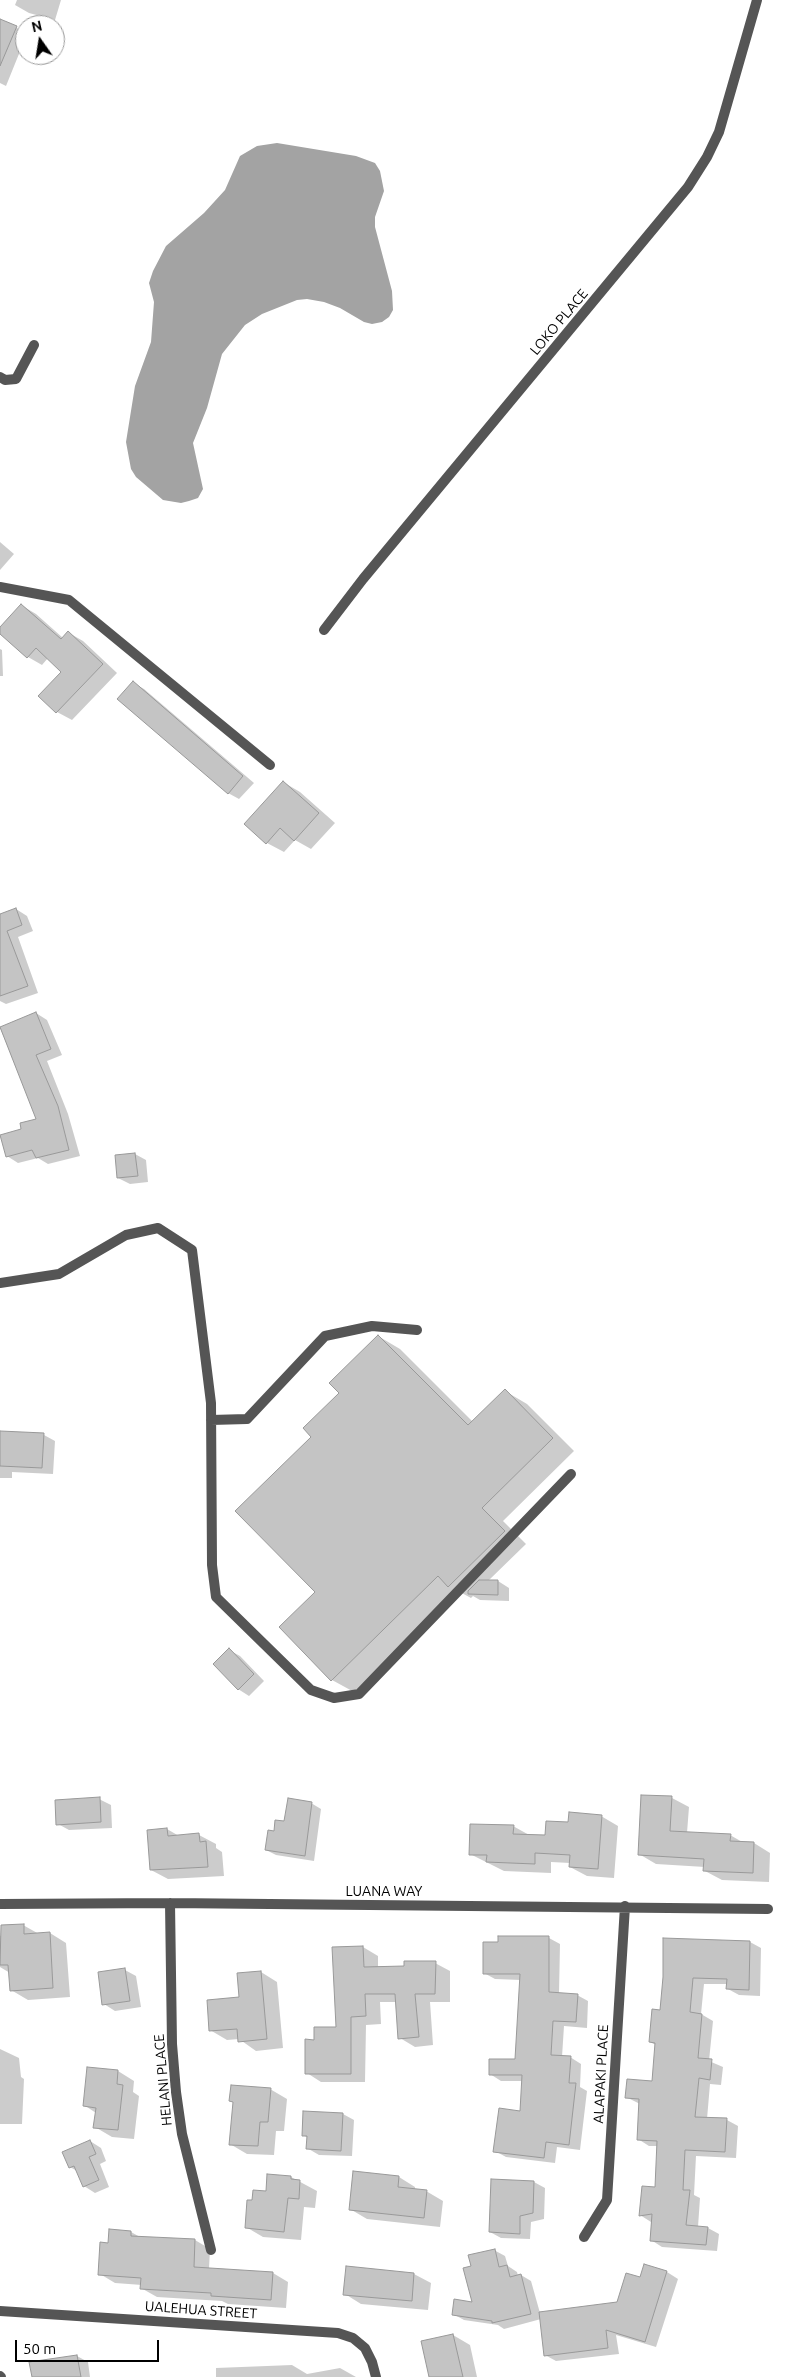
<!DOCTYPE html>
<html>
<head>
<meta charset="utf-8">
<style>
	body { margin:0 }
	#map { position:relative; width:791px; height:2377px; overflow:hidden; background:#fff; font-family:Ubuntu,sans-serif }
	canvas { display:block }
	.north { position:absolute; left:15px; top:15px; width:50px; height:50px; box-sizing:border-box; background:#fff; border:1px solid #999; border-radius:50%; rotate:347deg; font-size:14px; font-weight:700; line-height:20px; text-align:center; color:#000 }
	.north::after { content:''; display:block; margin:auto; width:18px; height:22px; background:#000; clip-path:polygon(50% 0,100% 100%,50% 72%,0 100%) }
	.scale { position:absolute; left:15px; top:2340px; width:144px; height:22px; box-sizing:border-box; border:2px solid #000; border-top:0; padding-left:6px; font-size:15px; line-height:18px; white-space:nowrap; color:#000; -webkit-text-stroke:4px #fff; paint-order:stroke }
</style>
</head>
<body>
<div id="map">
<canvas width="791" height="2377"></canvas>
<div class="north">N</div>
<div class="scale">50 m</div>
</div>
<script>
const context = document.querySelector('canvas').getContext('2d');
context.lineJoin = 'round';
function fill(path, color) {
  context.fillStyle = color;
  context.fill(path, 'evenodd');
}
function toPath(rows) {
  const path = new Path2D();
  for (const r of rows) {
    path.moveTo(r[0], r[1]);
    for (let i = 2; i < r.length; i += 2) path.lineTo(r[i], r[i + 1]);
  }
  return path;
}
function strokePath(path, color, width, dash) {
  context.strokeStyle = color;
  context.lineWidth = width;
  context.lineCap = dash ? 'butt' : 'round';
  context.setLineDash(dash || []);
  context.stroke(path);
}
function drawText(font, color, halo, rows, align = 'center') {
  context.font = font + ' Ubuntu,sans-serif';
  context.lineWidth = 4;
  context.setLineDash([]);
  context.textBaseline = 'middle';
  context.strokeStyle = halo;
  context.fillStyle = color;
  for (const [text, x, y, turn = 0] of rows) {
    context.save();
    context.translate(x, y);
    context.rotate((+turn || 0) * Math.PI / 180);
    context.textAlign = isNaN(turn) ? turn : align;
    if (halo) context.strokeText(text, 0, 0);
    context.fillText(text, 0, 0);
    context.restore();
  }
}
fill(toPath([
	[277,143,356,156,375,163,380,171,384,191,375,217,375,227,392,291,393,310,389,317,382,322,372,324,364,322,340,308,324,302,307,299,297,300,262,314,245,325,222,354,207,408,193,443,203,489,198,498,189,501,181,503,163,500,136,477,131,469,126,442,135,386,151,342,154,302,149,283,153,271,166,246,204,213,225,190,240,156,257,146]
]), '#a3a3a3');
fill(toPath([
	[17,0,61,0,55,20,29,13,15,5],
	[0,20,25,32,25,39,6,86,0,83],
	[0,542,14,554,0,570],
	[21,605,36,614,63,638,69,633,83,641,117,673,72,720,57,712,63,672,48,658,42,665,28,657,0,632,0,629],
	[0,649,2,650,3,676,0,676],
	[133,683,144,689,254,783,239,799,228,793],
	[283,782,300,792,335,823,311,849,295,840,284,852,267,843],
	[16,909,27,916,33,931,18,937,38,993,6,1004,0,1001,0,915],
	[36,1013,47,1020,62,1055,47,1061,68,1114,80,1156,48,1164,38,1158,18,1163,7,1156,23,1130,38,1119,0,1028],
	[135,1154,146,1160,148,1182,130,1184,118,1178],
	[378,1336,400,1349,473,1422,505,1391,527,1404,574,1451,503,1521,526,1544,488,1581,498,1581,509,1588,509,1601,480,1600,473,1596,471,1598,458,1591,354,1692,332,1680,317,1592,313,1437],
	[0,1433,44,1435,55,1441,53,1474,12,1472,12,1478,0,1478],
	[229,1650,240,1656,264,1681,249,1696,238,1689],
	[672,1798,689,1807,687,1833,730,1835,744,1843,754,1843,770,1853,769,1882,722,1880,705,1871,705,1867,656,1864,639,1854],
	[99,1799,111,1805,112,1828,69,1830,58,1824],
	[311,1803,321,1809,314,1861,276,1855,266,1850,275,1832],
	[601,1816,618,1826,614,1878,587,1876,570,1867,570,1863,551,1862,551,1873,504,1871,470,1854,513,1826,531,1836,546,1836],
	[167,1829,179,1836,199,1835,216,1844,216,1848,222,1852,224,1876,168,1879,151,1870],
	[23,1925,39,1934,50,1933,66,1943,70,1997,28,2000,11,1990,10,1973,0,1967,0,1936],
	[500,1937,549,1938,560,1944,559,1994,577,1995,588,2001,587,2028,564,2026,562,2057,570,2057,581,2064,580,2087,587,2091,580,2150,557,2147,555,2163,506,2157,495,2151,521,2112,523,2081,501,2081,490,2074,516,2060,521,1980,495,1979,484,1973,499,1943],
	[664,1939,750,1942,761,1948,760,1996,739,1995,728,1989,728,1984,704,1984,701,2014,713,2021,709,2061,723,2067,721,2085,710,2084,707,2119,727,2120,738,2126,736,2158,696,2156,694,2195,700,2198,698,2227,708,2228,719,2234,717,2251,662,2247,651,2240,651,2222,640,2215,656,2189,658,2146,649,2146,638,2139,640,2104,626,2097,653,2083,656,2045,650,2042,661,2011,664,1977],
	[363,1947,378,1956,378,1968,406,1968,435,1963,450,1971,450,2002,430,2002,433,2045,415,2047,400,2038,397,2002,380,2002,381,2024,366,2025,365,2082,321,2082,307,2073,315,2041,337,2028],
	[125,1970,136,1976,141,2007,115,2011,104,2004],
	[261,1972,277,1982,283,2048,256,2051,239,2039,227,2040,210,2030],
	[0,2049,19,2058,21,2077,24,2079,22,2124,0,2124],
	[118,2071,134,2081,133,2092,139,2096,134,2139,112,2137,95,2127,96,2113,84,2105],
	[270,2089,287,2099,284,2131,276,2131,274,2155,247,2154,230,2144],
	[343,2114,354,2120,352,2156,319,2155,307,2148,308,2138,303,2135],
	[90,2141,101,2148,106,2161,100,2164,109,2187,95,2193,84,2186,77,2171,70,2167],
	[291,2177,317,2191,315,2208,304,2207,301,2240,263,2237,246,2227,253,2202],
	[399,2177,415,2187,415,2190,426,2191,443,2201,440,2227,367,2219,350,2209],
	[492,2180,534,2182,545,2188,544,2219,531,2222,530,2239,501,2238,490,2232],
	[131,2232,140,2237,195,2240,210,2249,209,2269,273,2273,288,2282,286,2308,228,2304,222,2301,157,2297,141,2288,142,2285,115,2283,100,2274,109,2244],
	[494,2250,505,2256,508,2266,517,2272,518,2276,521,2275,531,2281,540,2313,618,2303,641,2279,667,2272,678,2279,656,2347,616,2335,619,2354,556,2361,545,2355,541,2319,504,2329,498,2325,464,2320,453,2314,474,2303,472,2267],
	[347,2267,414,2274,431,2283,428,2310,361,2304,345,2294],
	[453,2335,470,2345,477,2377,430,2377],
	[77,2356,88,2362,90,2377,33,2377],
	[292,2365,307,2374,340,2368,356,2377,216,2377,216,2368]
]), '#0003');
const building = toPath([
	[0,19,17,26,0,66,0,19],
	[21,604,61,639,68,631,103,664,56,713,38,696,61,672,36,648,27,658,0,634,0,627,21,604],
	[133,681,243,776,228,794,117,699,133,681],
	[283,781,319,813,294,841,280,828,266,844,244,824,283,781],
	[16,908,22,925,7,931,28,986,0,996,0,914,16,908],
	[36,1012,51,1049,36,1055,58,1106,69,1150,36,1158,32,1150,6,1157,0,1135,21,1129,20,1123,36,1119,0,1027,36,1012],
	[135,1153,138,1176,117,1178,115,1155,135,1153],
	[378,1335,468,1425,505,1389,553,1438,482,1508,505,1531,448,1587,438,1576,331,1681,279,1627,315,1592,235,1511,311,1437,303,1428,339,1393,329,1383,378,1335],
	[0,1431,44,1433,42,1468,0,1466,0,1431],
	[479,1580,498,1580,498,1595,468,1594,468,1591,479,1580],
	[229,1648,254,1674,238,1690,213,1664,229,1648],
	[641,1795,672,1796,670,1831,731,1834,730,1841,754,1842,753,1873,703,1871,704,1859,638,1855,641,1795],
	[100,1797,101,1822,56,1825,55,1800,100,1797],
	[288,1798,312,1802,305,1856,265,1850,268,1830,274,1831,275,1820,284,1821,288,1798],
	[569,1812,602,1815,598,1869,569,1867,570,1855,535,1853,535,1864,486,1862,487,1855,469,1855,470,1824,514,1825,513,1834,545,1835,546,1821,568,1822,569,1812],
	[167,1828,168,1836,199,1833,200,1842,206,1841,208,1867,150,1870,147,1830,167,1828],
	[24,1924,24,1934,50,1932,53,1988,10,1991,8,1965,0,1965,1,1925,24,1924],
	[498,1936,549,1936,549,1992,578,1994,576,2022,553,2021,551,2055,571,2056,569,2083,576,2083,569,2145,546,2142,544,2158,493,2152,499,2108,520,2111,522,2075,489,2075,489,2059,515,2059,520,1974,483,1974,483,1942,498,1942,498,1936],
	[663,1938,750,1941,749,1990,726,1989,727,1979,693,1978,690,2012,702,2014,698,2058,712,2059,710,2080,699,2078,695,2117,727,2118,725,2152,685,2150,683,2190,690,2190,686,2225,708,2227,706,2245,650,2241,652,2214,639,2216,642,2186,655,2187,657,2141,637,2140,639,2099,625,2098,627,2079,652,2081,655,2043,649,2042,652,2009,660,2010,663,1977,663,1938],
	[363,1946,364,1967,404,1966,404,1961,436,1961,435,1994,415,1994,419,2037,398,2039,395,1994,365,1994,366,2016,351,2017,351,2074,305,2074,305,2039,314,2040,314,2027,336,2027,332,1947,363,1946],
	[125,1968,130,2001,102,2005,98,1972,125,1968],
	[261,1971,267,2039,238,2042,237,2029,209,2031,207,2000,239,1997,237,1973,261,1971],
	[87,2067,118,2070,117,2084,123,2085,118,2130,93,2128,96,2108,83,2106,87,2067],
	[231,2085,271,2088,268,2122,260,2122,258,2146,229,2145,233,2102,229,2101,231,2085],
	[303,2111,343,2113,341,2151,306,2149,307,2136,302,2136,303,2111],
	[90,2140,96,2154,89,2157,99,2180,83,2187,74,2166,69,2168,62,2152,90,2140],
	[353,2171,399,2176,398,2187,427,2190,424,2218,349,2210,353,2171],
	[267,2174,291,2176,291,2179,300,2180,299,2199,288,2198,284,2232,245,2228,247,2200,252,2200,253,2190,266,2191,267,2174],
	[491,2179,534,2181,533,2213,520,2216,520,2234,489,2232,491,2179],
	[109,2229,131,2231,131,2236,195,2239,194,2267,273,2272,271,2300,211,2296,211,2293,140,2289,141,2278,98,2275,100,2242,108,2243,109,2229],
	[495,2249,499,2267,507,2265,510,2277,521,2274,531,2314,492,2323,492,2321,452,2315,454,2299,472,2302,463,2268,471,2266,468,2255,495,2249],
	[644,2264,667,2271,645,2342,606,2330,608,2348,544,2356,539,2312,617,2302,626,2273,640,2277,644,2264],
	[346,2266,414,2273,412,2301,343,2295,346,2266],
	[453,2334,463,2377,429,2377,421,2341,453,2334],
	[77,2355,81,2377,32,2377,29,2362,77,2355]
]);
fill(building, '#c4c4c4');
strokePath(building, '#999', 1);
strokePath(toPath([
	[0,377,5,380,16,379,34,345],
	[0,587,69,600,270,765],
	[0,1283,59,1274,126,1235,158,1228,192,1250,211,1403,212,1565,216,1597,311,1690,334,1698,359,1694,571,1474],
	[211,1420,247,1419,325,1336,372,1326,417,1330]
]), '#555', 10);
strokePath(toPath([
	[324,630,363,579,688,187,707,157,719,132,757,0],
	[170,1903,172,2044,176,2092,182,2134,211,2250],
	[0,1904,170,1903,768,1909],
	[584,2237,607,2200,625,1906],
	[0,2311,338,2333,353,2338,365,2348,372,2362,376,2377],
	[0,2376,1,2377]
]), '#555', 10);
drawText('14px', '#000', '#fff', [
	["LOKO PLACE",559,322,-50],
	["LUANA WAY",384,1891],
	["ALAPAKI PLACE",601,2074,-87],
	["HELANI PLACE",163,2080,-95],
	["UALEHUA STREET",201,2310,4]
]);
</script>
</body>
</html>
